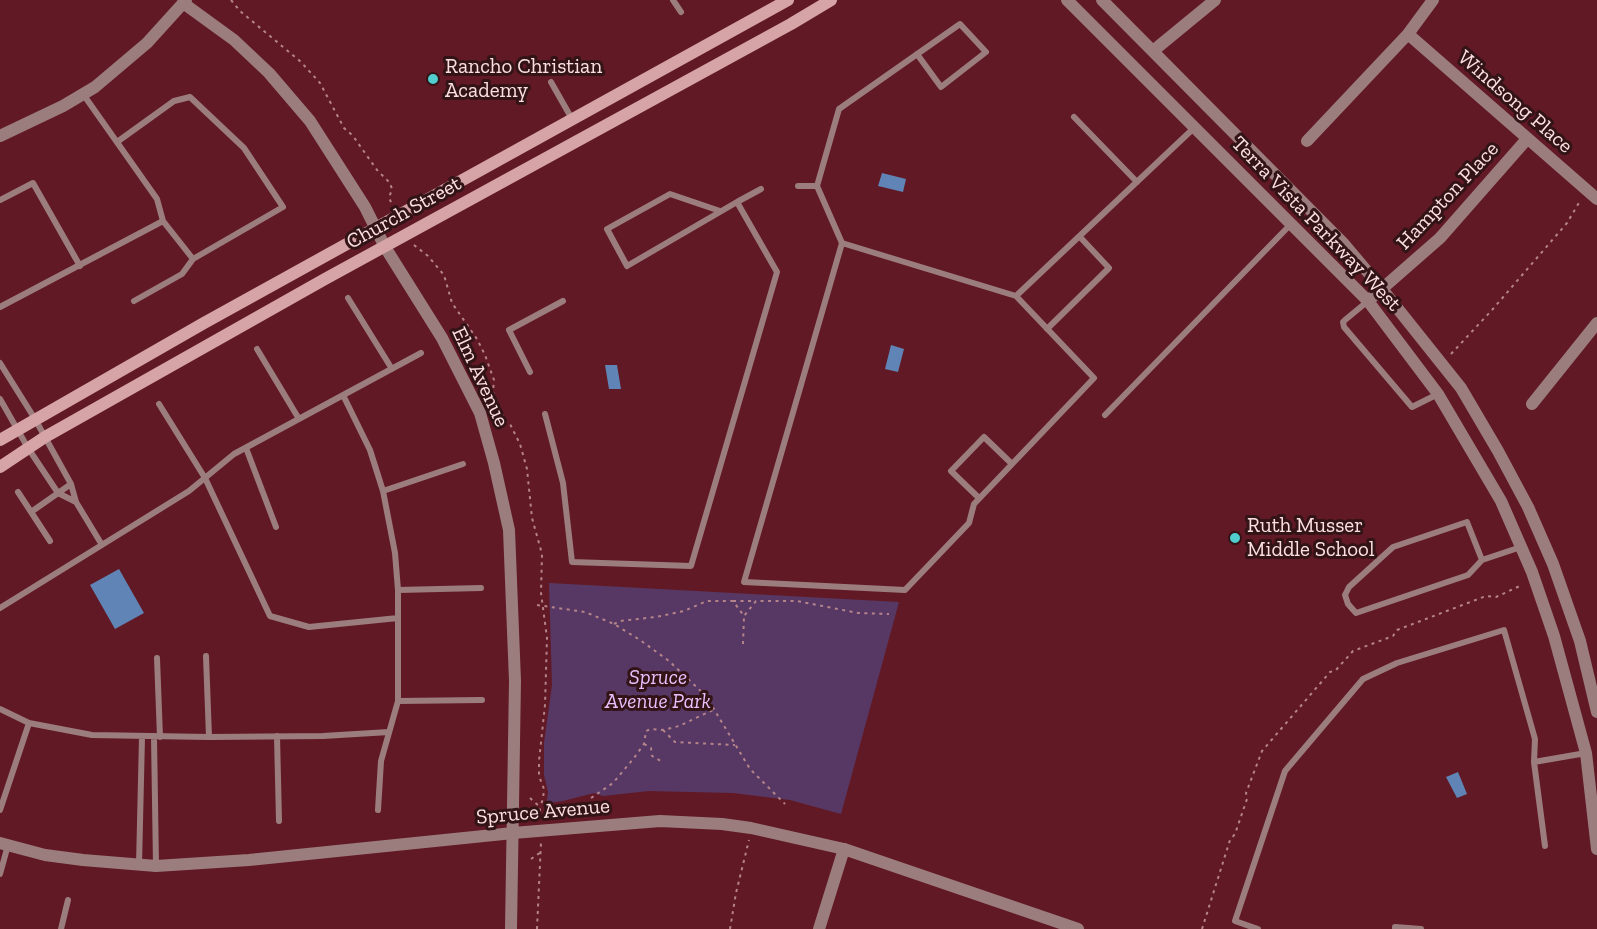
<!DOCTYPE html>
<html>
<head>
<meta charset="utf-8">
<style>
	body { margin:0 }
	canvas { display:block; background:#611925 }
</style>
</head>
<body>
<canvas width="1597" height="929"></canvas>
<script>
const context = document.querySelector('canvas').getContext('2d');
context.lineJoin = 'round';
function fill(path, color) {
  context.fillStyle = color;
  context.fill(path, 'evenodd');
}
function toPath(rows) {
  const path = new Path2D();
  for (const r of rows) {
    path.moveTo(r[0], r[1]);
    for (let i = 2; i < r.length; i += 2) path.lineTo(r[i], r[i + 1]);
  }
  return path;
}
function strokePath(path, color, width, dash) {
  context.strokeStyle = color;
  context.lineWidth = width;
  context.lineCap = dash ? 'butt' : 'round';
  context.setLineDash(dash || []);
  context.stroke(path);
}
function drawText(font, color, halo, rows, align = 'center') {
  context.font = font + ' "Zilla Slab",serif';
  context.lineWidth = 6;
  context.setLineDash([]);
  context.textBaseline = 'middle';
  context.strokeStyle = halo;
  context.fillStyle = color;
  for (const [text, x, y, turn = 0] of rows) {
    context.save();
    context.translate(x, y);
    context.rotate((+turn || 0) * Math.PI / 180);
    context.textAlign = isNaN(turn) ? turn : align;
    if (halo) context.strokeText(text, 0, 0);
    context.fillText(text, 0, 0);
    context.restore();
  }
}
fill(toPath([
	[549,583,899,602,841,814,790,800,733,793,649,791,603,796,594,793,563,801,550,803,547,801,548,792,544,775,544,743,552,685]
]), '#573864');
fill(toPath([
	[882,173,906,179,903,192,878,186],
	[891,345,904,349,898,372,885,369],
	[605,365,617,365,621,389,609,389],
	[119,569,144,613,115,629,90,585],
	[1458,772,1467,794,1457,798,1446,777]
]), '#5f84b5');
strokePath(toPath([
	[231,0,240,11,301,62,320,83,344,128,353,136,377,170,390,183,392,189,389,198,392,204],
	[414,245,428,256,444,275,452,303,477,339,485,355,494,380,493,392,505,421,510,424,520,444,527,469,532,518,542,554,541,593,547,638,545,705,539,761,539,776,544,789,543,799,540,807],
	[1451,354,1492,310,1567,223,1580,201],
	[733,601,756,601],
	[537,605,585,612,614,624,640,640,669,661,706,696,750,769,785,804],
	[614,624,620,621,656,617,684,611,707,601,733,601,744,616,756,601,797,601,858,613,889,614],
	[743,644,744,616],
	[663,730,675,742,735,745],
	[644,744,651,748,652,756,664,763],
	[530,798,540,807,540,818],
	[591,798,613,783,634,758,644,744,646,731,651,729,663,730,679,726,715,709],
	[531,859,541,852],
	[537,929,541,842],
	[730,929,736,893,749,840],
	[1202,929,1230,840,1235,834,1247,799,1246,793,1262,751,1330,672,1336,670,1353,651,1393,636,1397,630,1486,596,1496,597,1522,585]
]), '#b5848a', 2, [3, 4.5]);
strokePath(toPath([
	[673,0,681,12],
	[551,82,572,119],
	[1074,117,1137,182],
	[117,142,174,101,190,97,244,148,283,207,193,259,163,221],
	[798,186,817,186],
	[0,200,33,183,80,266],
	[720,211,670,194,607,229,627,266,737,202],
	[842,243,744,582,905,590,969,523,974,504,1094,378,1016,296,842,243,817,186,839,109,960,24,986,52,941,87,917,54],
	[1016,296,1195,127],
	[348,298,392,369],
	[134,301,182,274,193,259],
	[1368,301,1345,320,1343,322,1344,327,1412,407,1438,394],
	[0,307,163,221,157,199,83,94],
	[1047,329,1109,268,1080,237],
	[257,349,299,419],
	[0,363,35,419,71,484,76,502,102,545],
	[530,372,509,330,563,301],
	[343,395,370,450,383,491,395,553,398,590,398,701,381,761,378,810],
	[0,399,28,448,58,493,76,502],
	[159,404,205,478,270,616,309,627,398,618],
	[545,414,563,483,572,562,691,566,777,272,737,202,761,189],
	[1105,415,1292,223],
	[246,448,276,527],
	[383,491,463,464],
	[18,492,50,541],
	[979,498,951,471,984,437,1012,464],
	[31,512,71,484],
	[1467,522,1482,560,1468,575,1356,613,1348,604,1345,595,1349,587,1393,547,1467,522],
	[1482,560,1521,547],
	[398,590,481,588],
	[0,608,189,491,234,454,421,353],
	[206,656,209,737],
	[157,658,160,737],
	[398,701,482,700],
	[0,709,29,723,92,735,209,737,323,736,389,732],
	[277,736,279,821],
	[154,737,156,866],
	[1534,762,1586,753],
	[0,810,29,723],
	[139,865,142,737],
	[0,874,8,845],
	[61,929,68,900],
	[1258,929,1235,921,1285,771,1363,679,1397,663,1504,630,1535,739,1534,762,1545,846],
	[1395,929,1395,927,1421,929]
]), '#9c7d7e', 6);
strokePath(toPath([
	[183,3,234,40,269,73,310,121,365,207,385,247,442,338,480,413,494,463,509,530,515,681,511,929],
	[1408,34,1597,199],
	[1153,51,1215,0],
	[1307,141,1408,34,1433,0],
	[1368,301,1440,238,1527,139],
	[1532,404,1597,323],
	[819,929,844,849]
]), '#9c7d7e', 12);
strokePath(toPath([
	[1067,0,1368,301,1438,394,1501,501,1532,572,1554,636,1586,753,1597,849],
	[1102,0,1344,244,1382,289,1461,388,1498,451,1528,507,1553,564,1580,641,1597,712],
	[0,136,63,106,95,87,147,43,186,0],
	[0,843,45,855,83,860,156,866,249,860,513,833,660,821,722,824,751,828,844,849,1078,929]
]), '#9c7d7e', 12);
strokePath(toPath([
	[0,440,204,323,788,0],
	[0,467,45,437,325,279,791,24,831,0]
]), '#d6a4a7', 12);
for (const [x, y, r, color] of [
	[433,79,6,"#52cdcd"],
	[1235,538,6,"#52cdcd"]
]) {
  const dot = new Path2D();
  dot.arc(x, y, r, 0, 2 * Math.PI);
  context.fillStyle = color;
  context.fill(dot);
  strokePath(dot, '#321316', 2);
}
drawText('21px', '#fce0e1', '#321316', [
	["Rancho Christian",445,67],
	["Academy",445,91],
	["Ruth Musser",1247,526],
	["Middle School",1247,550]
], 'left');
drawText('21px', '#fce0e1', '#321316', [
	["Windsong Place",1515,102,41],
	["Hampton Place",1448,196,-47],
	["Church Street",404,213,-29],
	["Terra Vista Parkway West",1316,224,46],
	["Elm Avenue",480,377,65],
	["Spruce Avenue",543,812,-5]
]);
drawText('italic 21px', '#eabffc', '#321316', [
	["Spruce",658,678],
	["Avenue Park",658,702]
]);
</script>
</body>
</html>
